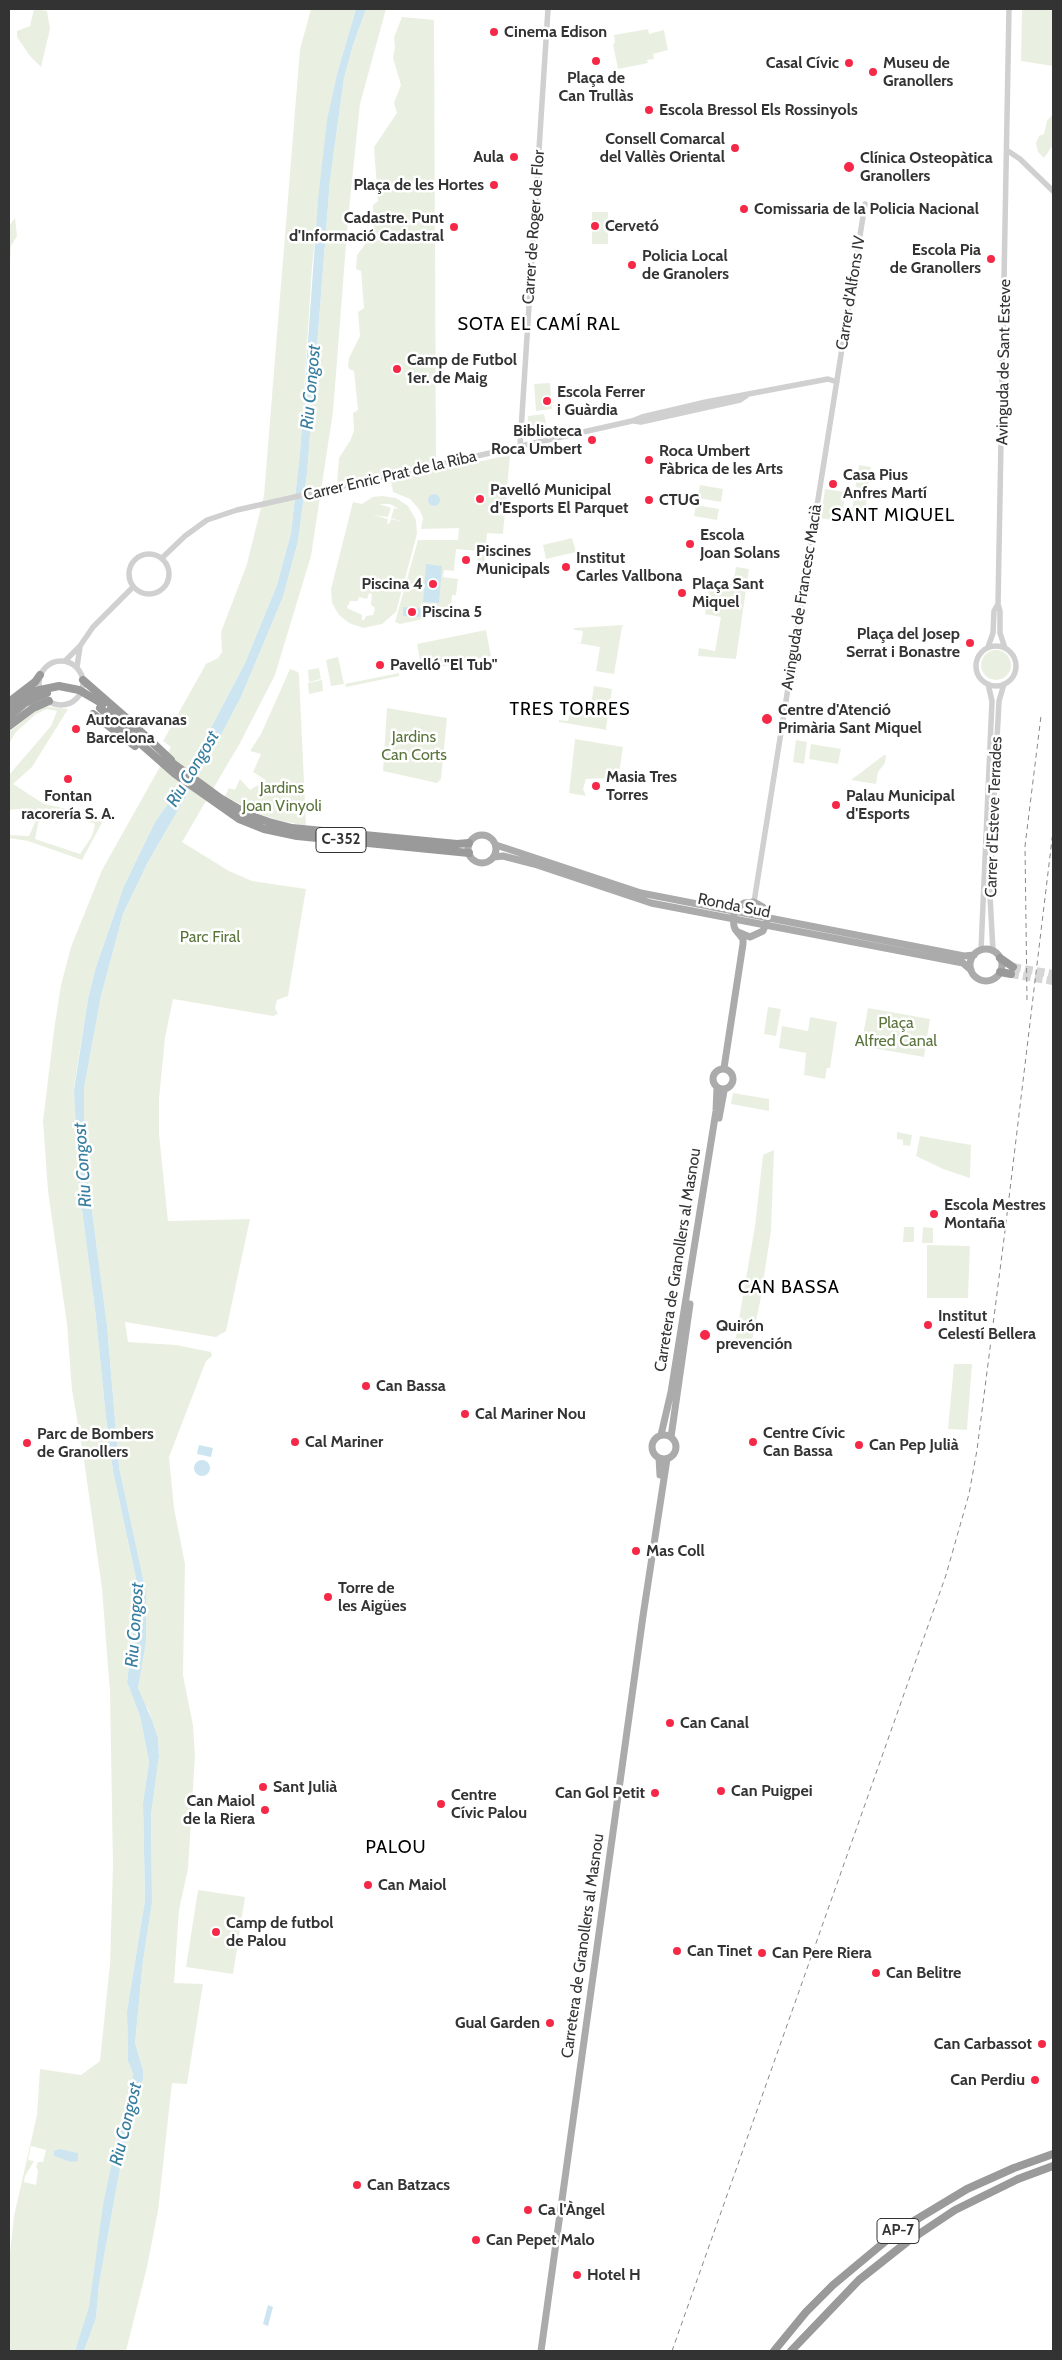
<!DOCTYPE html>
<html>
<head>
<meta charset="utf-8">
<style>
	body { margin:0 }
	#map { position:relative; width:1062px; height:2360px; overflow:hidden; background:#fff; font-family:Cabin,sans-serif }
	canvas { display:block }
	.frame { position:absolute; inset:0; border:10px solid #333; pointer-events:none }
</style>
</head>
<body>
<div id="map">
<canvas width="1062" height="2360"></canvas>
<div class="frame"></div>
</div>
<script>
const context = document.querySelector('canvas').getContext('2d');
context.lineJoin = 'round';
function fill(path, color) {
  context.fillStyle = color;
  context.fill(path, 'evenodd');
}
function toPath(rows) {
  const path = new Path2D();
  for (const r of rows) {
    if (r.length === 3) {
      path.moveTo(r[0] + r[2], r[1]);
      path.arc(r[0], r[1], r[2], 0, 2 * Math.PI);
      continue;
    }
    path.moveTo(r[0], r[1]);
    for (let i = 2; i < r.length; i += 2) path.lineTo(r[i], r[i + 1]);
  }
  return path;
}
function strokePath(path, color, width, dash) {
  context.strokeStyle = color;
  context.lineWidth = width;
  context.lineCap = dash ? 'butt' : 'round';
  context.setLineDash(dash || []);
  context.stroke(path);
}
function drawText(font, color, halo, rows, align = 'center') {
  context.font = font + ' Cabin,sans-serif';
  context.lineWidth = 5;
  context.setLineDash([]);
  context.textBaseline = 'middle';
  context.strokeStyle = halo;
  context.fillStyle = color;
  for (const [text, x, y, turn = 0] of rows) {
    context.save();
    context.translate(x, y);
    context.rotate((+turn || 0) * Math.PI / 180);
    context.textAlign = isNaN(turn) ? turn : align;
    if (halo) context.strokeText(text, 0, 0);
    context.fillText(text, 0, 0);
    context.restore();
  }
}
fill(toPath([
	[34,9,47,11,50,29,41,67,30,56,17,37,17,31,30,26],
	[311,9,356,9,337,74,327,123,312,267,300,453,291,533,277,585,245,663,181,785,155,822,124,886,96,967,88,999,74,1087,79,1186,96,1318,106,1418,113,1471,137,1583,137,1603,127,1682,140,1716,149,1762,143,1803,145,1900,127,2011,128,2061,133,2074,133,2088,118,2134,111,2167,89,2310,75,2351,9,2351,9,2261,14,2216,37,2115,40,2069,81,2075,100,2061,110,1964,113,1865,110,1692,102,1589,84,1460,72,1390,67,1324,48,1191,43,1121,54,1030,61,985,71,947,102,870,171,747,163,741,206,664,218,658,222,652,221,632,247,564,264,495,300,49],
	[31,2146,46,2150,43,2162,38,2162,36,2167,38,2170,36,2185,24,2182,25,2176,34,2161,28,2160],
	[366,9,386,9,360,104,348,219,333,412,311,556,275,675,240,743,182,842,229,871,252,881,306,889,288,996,277,1000,275,1008,278,1014,273,1016,173,999,165,1038,159,1099,159,1134,168,1221,250,1219,226,1331,216,1337,125,1322,128,1342,176,1345,211,1352,212,1356,206,1361,169,1457,174,1508,185,1564,183,1675,193,1725,195,1756,188,1869,179,1910,174,1983,203,1984,187,2084,172,2083,158,2211,147,2267,126,2351,84,2351,96,2318,99,2284,123,2152,143,2079,143,2070,135,2043,143,1961,152,1903,151,1815,159,1756,158,1738,149,1711,141,1698,138,1688,146,1636,146,1592,119,1467,107,1325,88,1181,84,1132,84,1088,101,996,123,914,148,862,214,748,241,697,283,597,298,541,307,473,330,180,344,78,353,45],
	[1022,9,1053,9,1053,66,1021,61],
	[402,17,434,20,436,462,337,485,339,458,350,441,354,431,353,413,358,410,354,371,349,369,348,366,349,358,360,336,358,312,364,308,361,271,356,269,357,255,372,235,374,227,373,205,378,201,374,147,397,113,394,103,401,85,393,58,395,47,394,37],
	[648,29,649,34,664,30,668,50,653,54,654,59,647,60,648,63,618,69,613,44,615,43,614,35],
	[1053,114,1053,145,1044,158,1038,152,1036,143,1039,136,1044,134,1047,121],
	[592,212,608,212,608,244,592,244],
	[15,218,17,236,11,246,9,281,9,226],
	[960,243,975,244,973,254,959,252],
	[550,383,552,409,536,411,534,384],
	[544,414,548,433,527,438,528,416],
	[510,455,503,534,487,533,484,570,477,569,478,551,456,549,454,571,444,570,443,577,458,579,456,595,452,595,451,609,425,607,425,609,443,609,443,614,425,613,424,619,400,624,395,622,418,540,458,540,459,528,421,529,423,518,419,509,410,499,393,492,391,480],
	[859,465,871,467,865,513,852,511],
	[700,485,723,489,721,502,698,498],
	[825,489,845,492,842,522,821,518],
	[382,496,396,498,408,506,416,520,417,534,396,612,382,624,363,628,349,623,339,615,332,603,331,589,353,502,362,504,373,497],
	[379,504,390,504,399,509,394,508,391,518,403,522,391,519,389,524,387,523,388,519,373,515,388,517,391,508],
	[369,593,372,594,371,605,375,608,373,615,366,616,364,620,362,620,362,615,347,608,350,601,358,601,359,597,367,599],
	[696,505,719,509,717,520,694,516],
	[572,538,576,552,546,559,543,545],
	[736,567,749,569,736,659,698,656,699,648,715,651,721,617,705,614,710,580,733,584],
	[624,625,622,627,614,674,596,671,600,647,572,642,581,643,583,631,574,630,574,628],
	[486,630,491,656,422,671,417,644],
	[996,665,15],
	[338,657,344,684,331,686,326,660],
	[319,668,321,679,309,682,308,670],
	[290,669,298,672,299,675,306,826,278,820,254,812,225,796,229,788,235,790,240,779,250,790,266,780,253,772,261,754,250,751,261,734],
	[399,673,399,676,346,687,345,684],
	[322,680,323,691,309,694,308,683],
	[594,686,612,689,606,728,607,730,559,722,559,720,568,721,570,710,561,708,561,706,590,711],
	[42,706,68,709,32,767,13,784,44,804,105,817,82,860,28,841,9,838,9,835,29,836,36,820,39,819,35,839,80,854,92,836,94,829,95,824,85,820,43,812,32,814,18,809,9,810,9,775,51,726,57,711,47,709,36,714,15,733,9,744,9,732],
	[387,708,447,718,441,779,437,783,383,771],
	[575,739,623,747,618,780,608,778,586,779,583,789,586,796,569,793],
	[796,740,807,742,804,764,793,762],
	[811,744,841,749,838,764,809,759],
	[884,755,886,755,885,763,878,772,876,784,851,780],
	[768,1007,781,1009,776,1036,764,1034],
	[868,1008,930,1019,924,1057,861,1046],
	[810,1017,837,1022,830,1068,827,1068,825,1079,804,1075,806,1053,779,1048,782,1026,808,1031],
	[733,1093,769,1099,769,1111,731,1104],
	[897,1132,912,1135,910,1146,903,1145,903,1140,897,1139],
	[920,1136,971,1145,970,1178,943,1169,916,1156],
	[774,1150,771,1231,760,1302,750,1350,734,1348,755,1226,763,1155],
	[904,1227,914,1227,914,1242,903,1242],
	[923,1227,933,1228,933,1243,922,1243],
	[927,1245,970,1246,968,1298,927,1298],
	[954,1364,972,1364,967,1430,948,1429],
	[198,1890,245,1897,233,1974,186,1967]
]), '#eaf0e1');
fill(toPath([
	[356,9,366,9,353,45,344,78,330,180,307,473,298,541,283,597,241,697,214,748,148,862,123,914,101,996,84,1088,84,1132,88,1181,107,1325,119,1467,146,1592,146,1641,138,1688,152,1720,158,1738,159,1756,151,1815,152,1903,143,1961,135,2043,143,2070,143,2079,123,2152,99,2284,96,2318,84,2351,75,2351,89,2307,103,2205,118,2134,133,2088,133,2074,128,2061,127,2011,145,1900,143,1803,149,1762,140,1716,127,1682,137,1603,137,1583,113,1471,106,1418,96,1318,79,1186,74,1090,88,999,96,967,124,886,155,822,181,785,245,663,277,585,291,533,300,453,318,200,327,120,337,74],
	[434,500,6],
	[426,564,442,566,439,603,423,602],
	[403,607,422,609,421,617,403,616],
	[199,1445,213,1448,211,1457,197,1454],
	[202,1468,8],
	[59,2149,78,2153,78,2161,71,2162,54,2156,54,2151],
	[268,2305,273,2307,268,2326,263,2324]
]), '#cce5f1');
strokePath(toPath([
	[1013,967,1053,974],
	[1011,974,1053,981]
]), '#d6d6d6', 8, [8, 4]);
strokePath(toPath([
	[1008,151,1020,159,1053,191],
	[634,421,641,422,740,400,746,396],
	[520,446,548,9],
	[149,574,20],
	[162,558,185,536,207,520,237,510,632,421,642,417,706,402,828,379,837,382],
	[996,666,20],
	[988,647,993,633,994,611,998,604],
	[1005,648,1000,633,1000,611,998,604,1009,9],
	[61,683,22],
	[65,661,80,646,93,627,133,587],
	[77,667,80,647],
	[754,902,865,204],
	[981,950,992,701,988,684],
	[993,951,990,896,993,815,999,701,1004,684]
]), '#d0d0d0', 5.5);
strokePath(toPath([
	[482,849,14],
	[496,845,641,893,964,956,974,955],
	[494,857,503,856,534,864,651,903,963,963,971,970],
	[986,965,16],
	[724,1068,743,944,743,939,735,929,734,926,733,916,737,908,744,903,754,902,763,907,768,919,763,931,750,937,738,932],
	[723,1079,10],
	[719,1118,724,1091],
	[664,1447,12],
	[661,1435,671,1392,716,1111,717,1088],
	[671,1437,690,1304],
	[659,1458,660,1475],
	[541,2351,643,1616,667,1459]
]), '#ababab', 7);
strokePath(toPath([
	[83,680,131,722],
	[9,702,35,682,40,675],
	[100,708,175,774,239,819,264,829,297,836,469,853],
	[110,710,140,737],
	[93,714,135,746],
	[9,726,33,708,49,701],
	[139,730,171,760],
	[167,759,220,798,249,815,269,822,292,828,457,844,469,843],
	[1000,958,1013,967],
	[1000,972,1011,974],
	[774,2351,806,2312,833,2285,899,2230,967,2189,1014,2168,1053,2154],
	[791,2351,859,2280,907,2242,955,2210,1018,2179,1053,2166]
]), '#9a9a9a', 8);
strokePath(toPath([
	[1027,1000,1025,846,1041,716],
	[672,2351,946,1575,969,1494,977,1450,1006,1223,1053,831]
]), '#888', 1, [5, 4]);
strokePath(toPath([
	[9,709,35,691,59,686,79,690,103,704],
	[9,717,25,703,47,693]
]), '#9a9a9a', 8);
for (const [x, y, r, color] of [
	[494,32,5,"#f52947"],
	[596,61,5,"#f52947"],
	[849,63,5,"#f52947"],
	[873,72,5,"#f52947"],
	[649,110,5,"#f52947"],
	[735,148,5,"#f52947"],
	[514,157,5,"#f52947"],
	[849,167,6,"#f52947"],
	[494,185,5,"#f52947"],
	[744,209,5,"#f52947"],
	[595,226,5,"#f52947"],
	[454,227,5,"#f52947"],
	[991,259,5,"#f52947"],
	[632,265,5,"#f52947"],
	[397,369,5,"#f52947"],
	[547,401,5,"#f52947"],
	[592,440,5,"#f52947"],
	[649,460,5,"#f52947"],
	[833,484,5,"#f52947"],
	[480,499,5,"#f52947"],
	[649,500,5,"#f52947"],
	[690,544,5,"#f52947"],
	[466,560,5,"#f52947"],
	[566,567,5,"#f52947"],
	[433,584,5,"#f52947"],
	[682,593,5,"#f52947"],
	[412,612,5,"#f52947"],
	[970,643,5,"#f52947"],
	[380,665,5,"#f52947"],
	[767,719,6,"#f52947"],
	[76,729,5,"#f52947"],
	[68,779,5,"#f52947"],
	[596,786,5,"#f52947"],
	[836,805,5,"#f52947"],
	[934,1214,5,"#f52947"],
	[928,1325,5,"#f52947"],
	[705,1335,6,"#f52947"],
	[366,1386,5,"#f52947"],
	[465,1414,5,"#f52947"],
	[295,1442,5,"#f52947"],
	[753,1442,5,"#f52947"],
	[27,1443,5,"#f52947"],
	[859,1445,5,"#f52947"],
	[636,1551,5,"#f52947"],
	[328,1597,5,"#f52947"],
	[670,1723,5,"#f52947"],
	[263,1787,5,"#f52947"],
	[721,1791,5,"#f52947"],
	[655,1793,5,"#f52947"],
	[441,1804,5,"#f52947"],
	[265,1810,5,"#f52947"],
	[368,1885,5,"#f52947"],
	[216,1932,5,"#f52947"],
	[677,1951,5,"#f52947"],
	[762,1953,5,"#f52947"],
	[876,1973,5,"#f52947"],
	[550,2023,5,"#f52947"],
	[1042,2044,5,"#f52947"],
	[1035,2080,5,"#f52947"],
	[357,2185,5,"#f52947"],
	[528,2210,5,"#f52947"],
	[476,2240,5,"#f52947"],
	[577,2275,5,"#f52947"]
]) {
  const dot = new Path2D();
  dot.arc(x, y, r, 0, 2 * Math.PI);
  context.fillStyle = color;
  context.fill(dot);
  strokePath(dot, '#fff', 2);
}
for (const [x, y, w] of [
	[341,840,50],
	[898,2231,42]
]) {
  const box = new Path2D();
  box.roundRect(x - w / 2, y - 12.5, w, 25, 4);
  context.fillStyle = '#fff';
  context.fill(box);
  strokePath(box, '#333', 1);
}
drawText('bold 15px', '#333', null, [
	["C-352",341,840],
	["AP-7",898,2231]
]);
drawText('bold 16px', '#333', '#fff', [
	["Cinema Edison",504,32],
	["Casal Cívic",839,63,"right"],
	["Museu de",883,63],
	["Granollers",883,81],
	["Plaça de",596,78,"center"],
	["Can Trullàs",596,96,"center"],
	["Escola Bressol Els Rossinyols",659,110],
	["Consell Comarcal",725,139,"right"],
	["del Vallès Oriental",725,157,"right"],
	["Aula",504,157,"right"],
	["Clínica Osteopàtica",860,158],
	["Granollers",860,176],
	["Plaça de les Hortes",484,185,"right"],
	["Comissaria de la Policia Nacional",754,209],
	["Cadastre. Punt",444,218,"right"],
	["d'Informació Cadastral",444,236,"right"],
	["Cervetó",605,226],
	["Escola Pia",981,250,"right"],
	["de Granollers",981,268,"right"],
	["Policia Local",642,256],
	["de Granolers",642,274],
	["Camp de Futbol",407,360],
	["1er. de Maig",407,378],
	["Escola Ferrer",557,392],
	["i Guàrdia",557,410],
	["Biblioteca",582,431,"right"],
	["Roca Umbert",582,449,"right"],
	["Roca Umbert",659,451],
	["Fàbrica de les Arts",659,469],
	["Casa Pius",843,475],
	["Anfres Martí",843,493],
	["Pavelló Municipal",490,490],
	["d'Esports El Parquet",490,508],
	["CTUG",659,500],
	["Escola",700,535],
	["Joan Solans",700,553],
	["Piscines",476,551],
	["Municipals",476,569],
	["Institut",576,558],
	["Carles Vallbona",576,576],
	["Piscina 4",423,584,"right"],
	["Plaça Sant",692,584],
	["Miquel",692,602],
	["Piscina 5",422,612],
	["Plaça del Josep",960,634,"right"],
	["Serrat i Bonastre",960,652,"right"],
	["Pavelló \"El Tub\"",390,665],
	["Centre d'Atenció",778,710],
	["Primària Sant Miquel",778,728],
	["Autocaravanas",86,720],
	["Barcelona",86,738],
	["Masia Tres",606,777],
	["Torres",606,795],
	["Fontan",68,796,"center"],
	["racorería S. A.",68,814,"center"],
	["Palau Municipal",846,796],
	["d'Esports",846,814],
	["Escola Mestres",944,1205],
	["Montaña",944,1223],
	["Institut",938,1316],
	["Celestí Bellera",938,1334],
	["Quirón",716,1326],
	["prevención",716,1344],
	["Can Bassa",376,1386],
	["Cal Mariner Nou",475,1414],
	["Centre Cívic",763,1433],
	["Can Bassa",763,1451],
	["Parc de Bombers",37,1434],
	["de Granollers",37,1452],
	["Cal Mariner",305,1442],
	["Can Pep Julià",869,1445],
	["Mas Coll",646,1551],
	["Torre de",338,1588],
	["les Aigües",338,1606],
	["Can Canal",680,1723],
	["Sant Julià",273,1787],
	["Can Puigpei",731,1791],
	["Can Gol Petit",645,1793,"right"],
	["Centre",451,1795],
	["Cívic Palou",451,1813],
	["Can Maiol",255,1801,"right"],
	["de la Riera",255,1819,"right"],
	["Can Maiol",378,1885],
	["Camp de futbol",226,1923],
	["de Palou",226,1941],
	["Can Tinet",687,1951],
	["Can Pere Riera",772,1953],
	["Can Belitre",886,1973],
	["Gual Garden",540,2023,"right"],
	["Can Carbassot",1032,2044,"right"],
	["Can Perdiu",1025,2080,"right"],
	["Can Batzacs",367,2185],
	["Ca l'Àngel",538,2210],
	["Can Pepet Malo",486,2240],
	["Hotel H",587,2275]
], 'left');
drawText('16px', '#333', '#fff', [
	["Carrer de Roger de Flor",534,227,-86],
	["Carrer d'Alfons IV",851,293,-81],
	["Avinguda de Sant Esteve",1004,362,-89],
	["Carrer Enric Prat de la Riba",390,476,-13],
	["Avinguda de Francesc Macià",802,597,-81],
	["Carrer d'Esteve Terrades",994,817,-88],
	["Ronda Sud",734,906,11],
	["Carretera de Granollers al Masnou",678,1260,-81],
	["Carretera de Granollers al Masnou",583,1946,-82]
]);
drawText('16px', '#5a743b', '#fff', [
	["Jardins",414,737],
	["Can Corts",414,755],
	["Jardins",282,788],
	["Joan Vinyoli",282,806],
	["Parc Firal",210,937],
	["Plaça",896,1023],
	["Alfred Canal",896,1041]
]);
context.letterSpacing = '1px';
drawText('18px', '#000', '#fff', [
	["SOTA EL CAMÍ RAL",539,325],
	["SANT MIQUEL",893,516],
	["TRES TORRES",570,710],
	["CAN BASSA",789,1288],
	["PALOU",396,1848]
]);
context.letterSpacing = '0px';
drawText('italic 18px', '#377e9f', '#fff', [
	["Riu Congost",311,387,-85],
	["Riu Congost",193,769,-59],
	["Riu Congost",83,1165,-94],
	["Riu Congost",135,1625,-86],
	["Riu Congost",126,2124,-76]
]);
</script>
</body>
</html>
